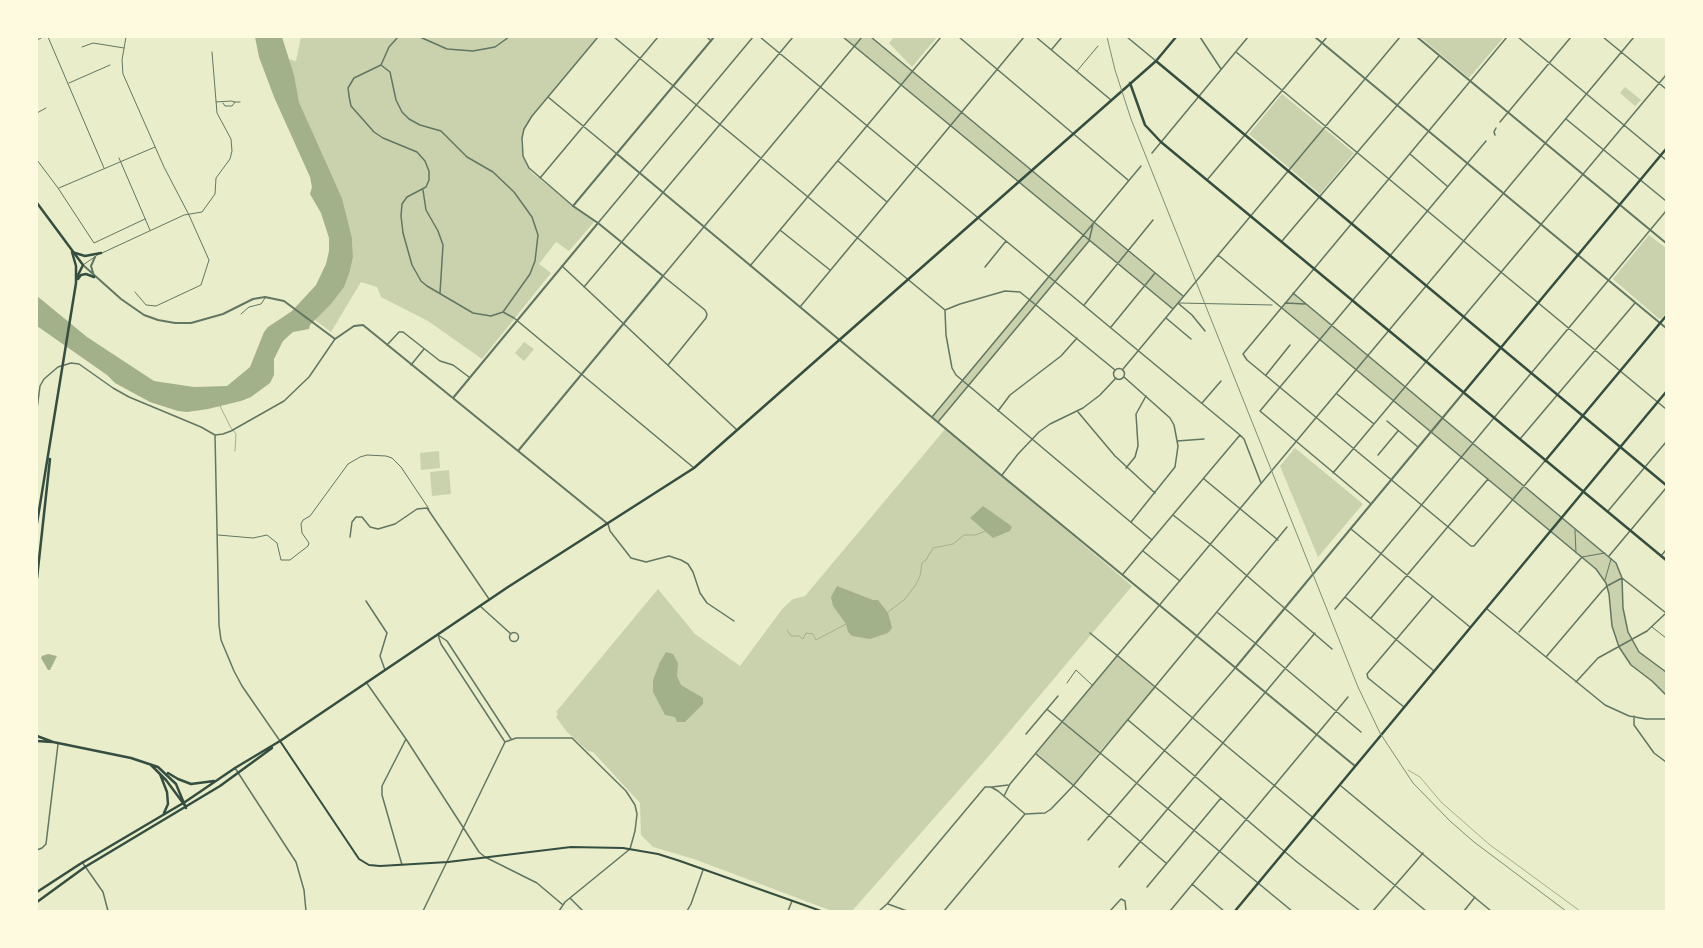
<!DOCTYPE html>
<html>
<head>
<meta charset="utf-8">
<style>
	body { margin:0 }
	#map { position:relative; width:1703px; height:948px; overflow:hidden; background:#e9edc9; font-family:"Asap Condensed",sans-serif }
	canvas { display:block }
	.frame { position:absolute; inset:0; border:38px solid #fefae0; pointer-events:none }
</style>
</head>
<body>
<div id="map">
<canvas width="1703" height="948"></canvas>
<div class="frame"></div>
</div>
<script>
const context = document.querySelector('canvas').getContext('2d');
context.lineJoin = 'round';
function fill(path, color) {
  context.fillStyle = color;
  context.fill(path, 'evenodd');
}
function toPath(rows) {
  const path = new Path2D();
  for (const r of rows) {
    if (r.length === 3) {
      path.moveTo(r[0] + r[2], r[1]);
      path.arc(r[0], r[1], r[2], 0, 2 * Math.PI);
      continue;
    }
    path.moveTo(r[0], r[1]);
    for (let i = 2; i < r.length; i += 2) path.lineTo(r[i], r[i + 1]);
  }
  return path;
}
function strokePath(path, color, width, dash) {
  context.strokeStyle = color;
  context.lineWidth = width;
  context.lineCap = dash ? 'butt' : 'round';
  context.setLineDash(dash || []);
  context.stroke(path);
}
fill(toPath([
	[301,37,598,37,532,116,524,129,521,143,523,156,531,172,573,206,595,221,569,251,556,242,539,264,551,273,482,359,428,321,381,297,377,287,361,282,331,332,315,320,350,271,353,257,352,238,342,198,299,102,289,59,296,61],
	[843,37,871,37,1183,297,1173,309,1089,241,938,422,932,417,1082,235],
	[894,37,937,37,912,67,889,43],
	[1420,37,1504,37,1469,78],
	[1625,87,1641,100,1635,106,1620,93],
	[1282,94,1354,153,1320,194,1249,134],
	[1649,235,1666,248,1666,313,1661,319,1658,318,1613,279],
	[1293,293,1616,563,1622,578,1623,608,1628,632,1639,652,1666,672,1666,695,1657,686,1636,669,1627,660,1619,647,1612,626,1609,594,1606,583,1600,573,1281,307],
	[524,342,534,349,524,361,515,353],
	[946,428,1132,586,988,757,852,911,832,911,694,859,653,847,641,835,640,803,593,752,588,751,567,732,556,717,558,714,556,712,658,589,695,634,740,666,783,608,793,599,805,596],
	[1295,448,1363,504,1318,557,1280,466],
	[439,451,440,468,421,470,420,453],
	[449,470,451,494,432,496,430,472],
	[1118,655,1156,688,1099,752,1073,786,1036,754]
]), '#cad2ad');
fill(toPath([
	[255,37,282,37,294,75,299,102,342,198,352,238,353,257,350,271,344,287,331,304,310,325,309,329,293,332,283,341,274,359,274,375,270,383,251,397,241,401,208,409,187,412,178,411,150,402,115,383,107,375,37,326,37,296,87,337,154,381,194,387,227,386,250,367,264,332,268,327,292,311,316,285,326,264,329,251,329,238,321,213,310,194,312,187,310,177,274,97,259,57],
	[983,506,1010,525,1012,527,1010,531,993,538,970,518],
	[837,586,873,600,878,600,888,613,890,620,892,628,888,633,870,639,852,636,848,632,846,624,833,606,831,597],
	[666,652,673,654,678,663,677,676,681,685,703,698,703,704,685,722,677,722,675,717,665,715,653,692,653,680,660,662],
	[48,654,57,656,50,670,48,670,41,658,42,656]
]), '#a3b18a');
strokePath(toPath([
	[220,406,231,428,236,434,235,451],
	[888,612,905,599,915,586,920,576,922,563,926,560,933,548,953,544,964,535,976,535,985,531],
	[787,630,791,636,799,636,803,639,806,633,813,634,816,640,846,624],
	[1408,770,1420,777,1441,802,1490,845,1580,911]
]), '#a3b18a', 1);
strokePath(toPath([
	[48,37,104,168],
	[126,37,122,60,123,74,164,167,189,215,209,260,201,285,156,306,146,305,135,292],
	[37,40,43,37],
	[82,47,93,43,124,48],
	[1077,71,1098,46],
	[69,83,110,65],
	[216,102,231,101,235,102,232,106,225,106,223,103],
	[235,102,240,102],
	[37,113,46,108],
	[119,158,150,230],
	[37,160,58,188,94,243,145,219],
	[59,188,155,147],
	[102,253,184,215,202,212,215,194,216,178,230,159,232,151,231,139,217,113,212,52],
	[83,265,99,254],
	[241,314,249,307,261,304,265,298],
	[218,535,253,538,267,535,277,543,281,560,290,560,308,546,309,543,302,533,301,524,303,520,310,516,348,464,360,457,367,455,386,456,392,458,401,467,429,509],
	[1652,627,1666,638],
	[1067,683,1076,670,1092,685]
]), '#617663', 1);
strokePath(toPath([
	[1179,303,1272,305],
	[1575,530,1576,553],
	[1582,557,1605,553],
	[1605,580,1611,559]
]), '#617663', 1);
strokePath(toPath([
	[420,37,447,49,473,51,495,47,509,37],
	[614,37,945,310],
	[707,37,711,41],
	[760,37,1240,435,1244,439,1261,483],
	[843,37,1173,309],
	[871,37,1183,296],
	[959,37,1128,180],
	[1036,37,1111,100],
	[1127,37,1156,61],
	[1200,37,1221,69],
	[1507,37,1243,354,1247,360,1471,546,1474,546,1544,462],
	[1518,37,1666,160],
	[1603,37,1666,89],
	[1052,49,1062,37],
	[1236,52,1666,409],
	[381,65,390,72,396,100,402,112,409,119,420,125,441,131,467,157,493,172,514,192,532,217,538,235,535,261,530,274,503,312,491,316,473,313,427,286,421,281,412,265,403,233,401,216,402,204,407,197,426,187,429,180,429,171,425,161,417,152,383,138,374,132,351,106,349,96,348,88,354,78,381,65],
	[381,65,389,47,398,37],
	[548,97,617,154],
	[1566,119,1666,201],
	[1500,122,1571,37],
	[1495,135,1494,132,1496,128],
	[1152,153,1248,37],
	[1410,154,1447,186],
	[838,161,887,202],
	[540,178,658,37],
	[1207,180,1327,37],
	[423,190,426,210,438,231,443,245,440,293],
	[573,206,529,168,523,156,522,138,524,129,532,116,598,37],
	[598,223,753,37],
	[780,230,830,270],
	[1282,241,1439,56],
	[1218,255,1596,569,1606,583,1609,594,1612,626,1619,647,1631,665,1652,681,1666,695],
	[562,266,737,430],
	[750,266,941,37],
	[985,267,1006,241],
	[584,287,793,37],
	[1293,293,1616,563,1622,578,1623,608,1628,632,1639,652,1666,672],
	[1285,303,1305,304],
	[1179,304,1192,315,1205,331],
	[1084,305,1153,220],
	[800,307,1024,37],
	[945,310,960,304,1005,291,1020,292,1115,370],
	[945,311,946,335,952,368,956,375,1152,540],
	[503,312,514,318,694,468],
	[1166,318,1191,339],
	[1111,327,1155,273],
	[387,345,399,332,403,332,440,361,453,365,469,377],
	[411,365,424,349],
	[668,365,706,318,707,314,705,310,663,276,862,37],
	[1119,374,5.5],
	[1123,369,1400,37],
	[1266,375,1290,345],
	[1124,377,1170,418,1174,425,1178,446,1175,467,1131,522],
	[1337,394,1374,424],
	[1202,403,1221,381],
	[37,409,40,386,44,379,58,367,71,363,79,364,113,388,129,397,201,427,215,435],
	[998,411,1010,395,1061,356,1077,338],
	[1078,412,1115,456,1155,493],
	[932,417,1141,166],
	[1387,421,1418,447],
	[938,422,1089,241,1093,224],
	[215,435,219,625,221,640,234,671,242,686,280,741],
	[215,435,223,434,231,431,284,401,309,377,335,339],
	[1520,439,1635,303],
	[1177,441,1204,439],
	[1378,455,1398,431],
	[1126,468,1135,457,1138,446,1136,414,1146,396],
	[1333,473,1666,75],
	[1002,475,1018,454,1039,432,1050,424,1083,408,1100,395,1116,378],
	[1204,479,1278,540],
	[1371,504,1260,411,1486,141],
	[1608,511,1666,442],
	[1173,515,1210,544,1332,649],
	[608,524,610,531,631,558,646,562,669,556,681,560,688,564,693,572,700,593,707,603,734,621],
	[1351,529,1470,627],
	[350,537,352,522,356,517,362,517,370,527,378,529,395,524,417,509,427,508,489,599],
	[1143,551,1180,581],
	[1609,556,1666,488],
	[1661,556,1666,550],
	[1123,574,1240,435],
	[1345,597,1434,671],
	[366,601,387,633,380,656,385,670],
	[480,606,511,634],
	[1335,609,1666,211],
	[1487,609,1605,705,1629,716,1646,719,1666,719],
	[1218,613,1255,643,1361,732],
	[1371,618,1488,479],
	[1519,632,1582,557],
	[514,637,4.5],
	[1090,633,1426,911],
	[438,635,447,641,511,739],
	[438,635,441,644,505,742],
	[1546,657,1602,591,1607,586,1622,578,1666,613,1647,631,1598,658,1576,682],
	[366,682,406,739,479,852,485,857,537,883,563,905],
	[1404,707,1368,678,1367,674,1433,596],
	[1048,710,1292,911],
	[1634,716,1634,725,1654,753,1666,762],
	[1128,720,1297,862,1360,911],
	[1026,734,1058,696],
	[505,742,516,738,572,738,626,791,635,805,637,814,635,831,630,849,565,902,559,911],
	[1036,754,1166,863],
	[235,768,296,862,304,890,306,911],
	[1341,786,1491,911],
	[992,787,1008,785],
	[1004,796,1010,784,1634,37],
	[1025,814,1045,813,1051,809,1073,786,1287,527],
	[1088,840,1236,667],
	[37,850,42,848,46,844,58,744],
	[82,862,103,892,108,911],
	[402,865,382,795,382,786,406,739],
	[1119,867,1315,633],
	[1192,884,1224,911],
	[1147,887,1221,798],
	[570,898,583,911],
	[888,904,907,911],
	[423,911,505,742],
	[687,911,691,904,703,870],
	[788,911,792,901],
	[879,911,887,904,985,787,991,787,998,791,1025,814],
	[944,911,1025,814],
	[1110,911,1121,899,1125,901,1126,911],
	[1170,911,1348,697],
	[1373,911,1423,853],
	[1464,911,1475,897]
]), '#617663', 1.5);
strokePath(toPath([
	[1315,37,1666,328],
	[1417,37,1666,243],
	[617,154,1001,475,1355,766],
	[83,265,121,299,144,315,158,320,175,323,191,323,223,314,253,299,265,297,284,301,335,339,354,326,363,325,608,524],
	[94,276,91,266,95,257],
	[453,398,598,223],
	[518,451,663,276,598,223,573,206,714,37],
	[1236,667,1464,392]
]), '#617663', 2);
strokePath(toPath([
	[280,741,359,859,369,865,380,866,448,862,571,847,623,848,658,854,680,861,821,911]
]), '#344e41', 2);
strokePath(toPath([
	[1156,61,1666,485],
	[1130,83,1145,125,1161,142,1666,560],
	[1464,392,1666,149],
	[1545,461,1666,316],
	[37,736,53,742,131,758,158,767,176,784,186,808],
	[37,741,52,742],
	[151,765,166,780,186,807],
	[168,773,178,779,191,784,214,781],
	[160,774,167,792,168,804,164,813],
	[37,892,80,864,185,802,235,768,280,741,508,587,694,468,1156,61,1176,37],
	[37,902,85,867,220,786,272,748],
	[1235,911,1666,392]
]), '#344e41', 2.5);
strokePath(toPath([
	[37,203,83,265,77,277],
	[72,252,85,256,101,253],
	[78,279,81,275,86,274,94,277],
	[37,523,76,283,76,266,72,252],
	[37,578,50,459]
]), '#344e41', 2.5);
strokePath(toPath([
	[1107,37,1115,70,1131,119,1358,687,1380,733,1413,783,1450,821,1474,842,1566,911]
]), '#7c8e77', 1);
</script>
</body>
</html>
